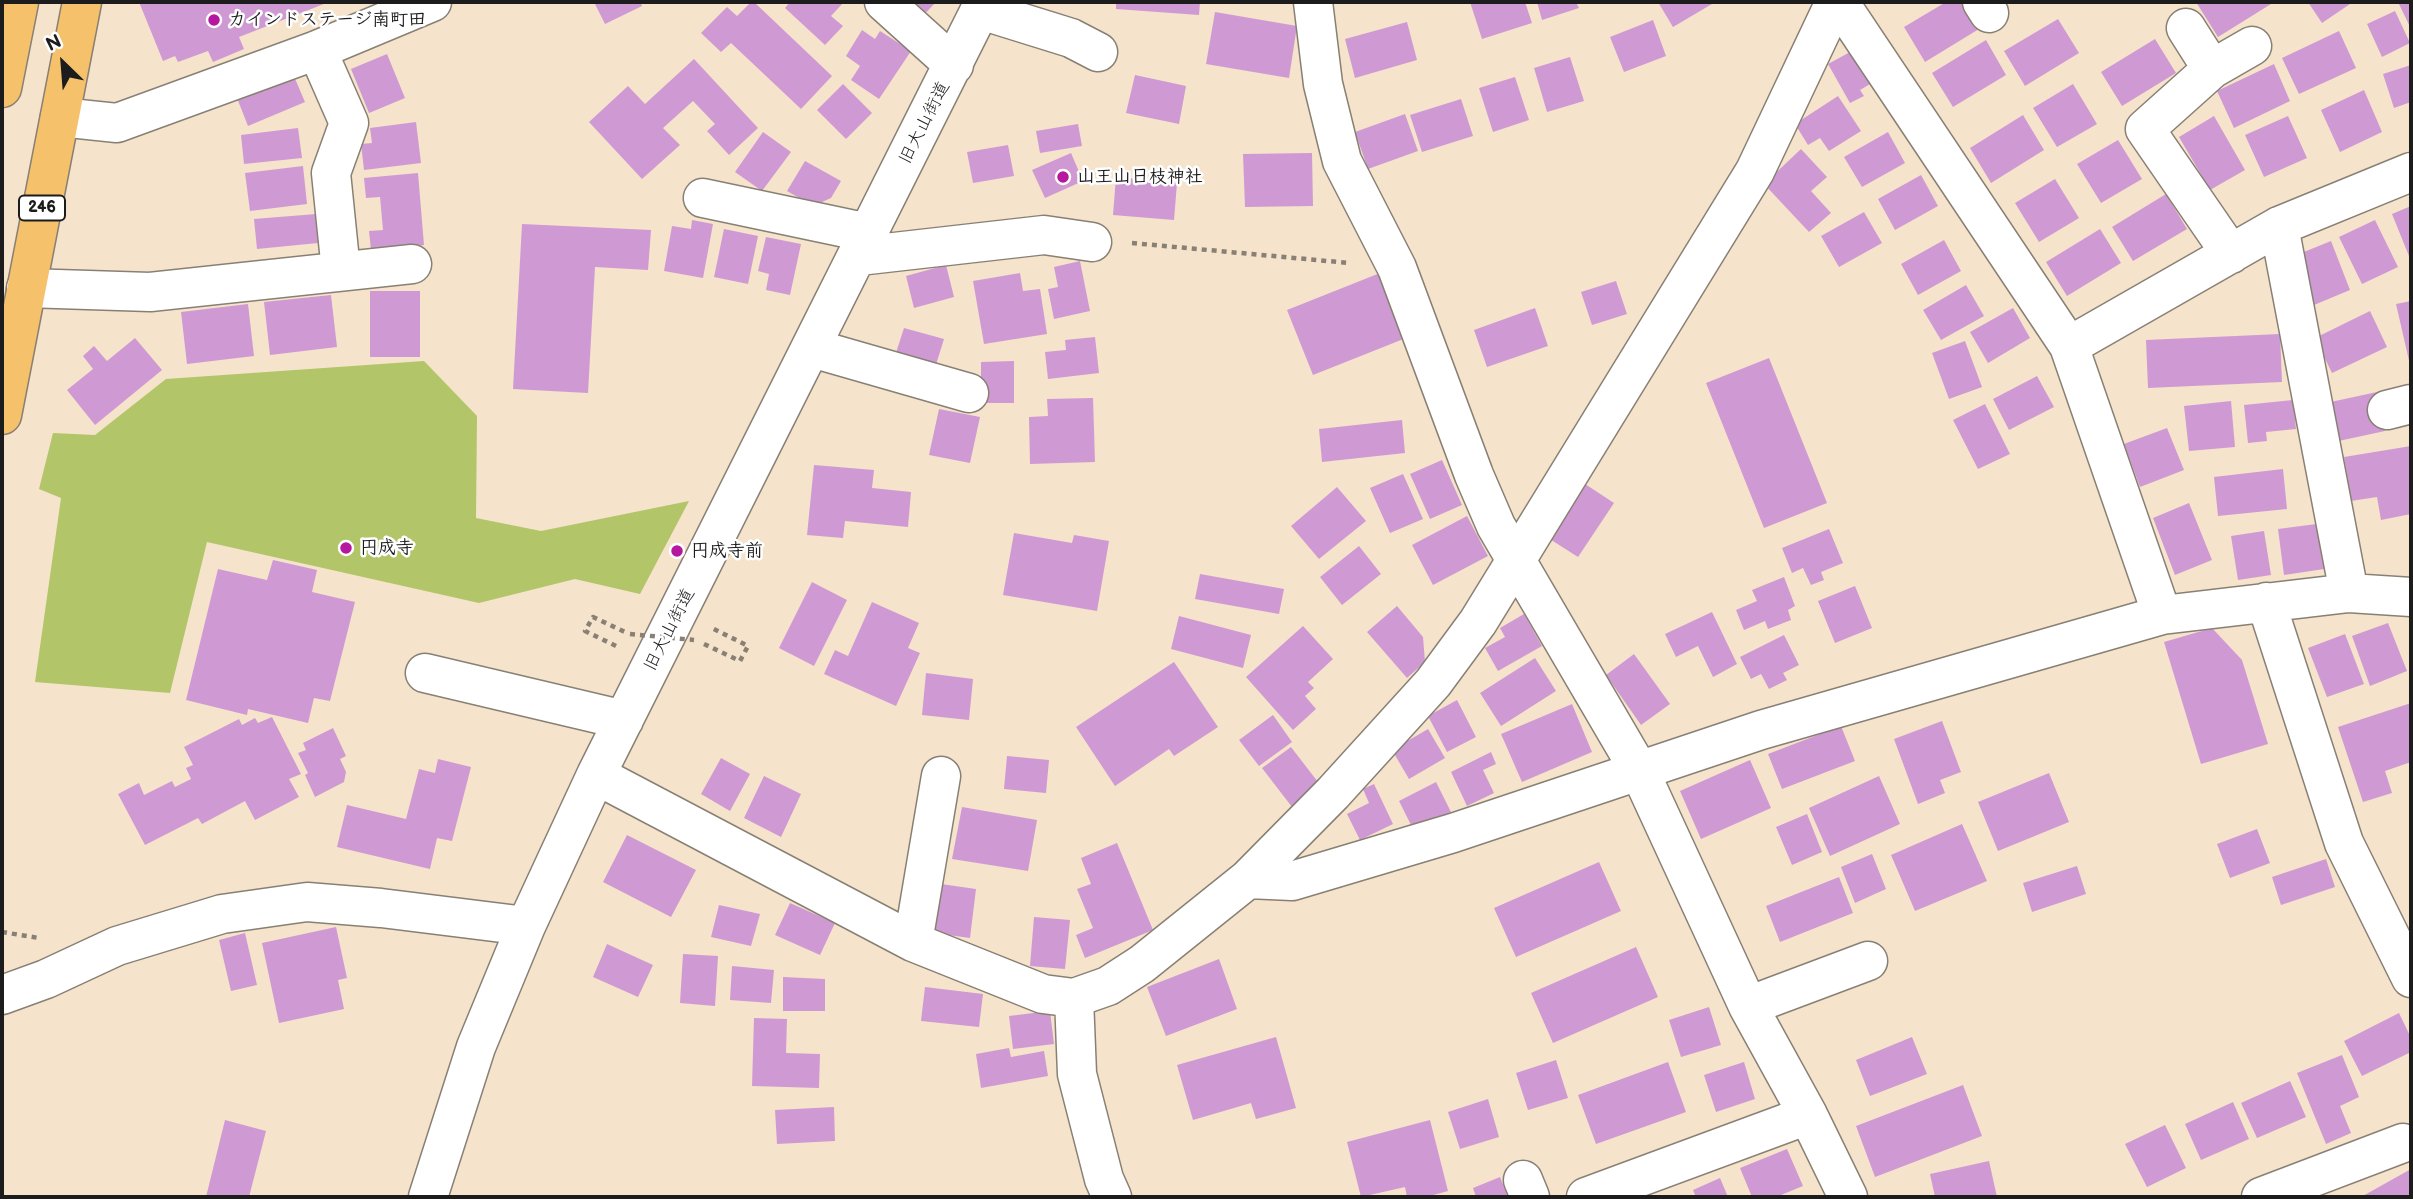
<!DOCTYPE html>
<html>
<head>
<meta charset="utf-8">
<style>
	body { margin:0 }
	#map { position:relative; width:2413px; height:1199px; overflow:hidden; background:#f5e3cb; font-family:"Balsamiq Sans",sans-serif }
	canvas { display:block }
	.frame { position:absolute; inset:0; border:4px solid #1c1c1c; pointer-events:none }
	.north { position:absolute; left:28px; top:28px; width:70px; height:70px; -webkit-text-stroke:5px #fff; paint-order:stroke; rotate:335deg; font-size:19px; font-weight:700; line-height:28px; text-align:center; color:#1c1c1c }
	.north::after { content:''; display:block; margin:auto; width:24px; height:32px; background:#1c1c1c; clip-path:polygon(50% 0,100% 100%,50% 72%,0 100%) }
</style>
</head>
<body>
<div id="map">
<canvas width="2413" height="1199"></canvas>
<div class="frame"></div>
<div class="north">N</div>
</div>
<script>
const context = document.querySelector('canvas').getContext('2d');
context.lineJoin = 'round';
function fill(path, color) {
  context.fillStyle = color;
  context.fill(path, 'evenodd');
}
function toPath(rows) {
  const path = new Path2D();
  for (const r of rows) {
    path.moveTo(r[0], r[1]);
    for (let i = 2; i < r.length; i += 2) path.lineTo(r[i], r[i + 1]);
  }
  return path;
}
function strokePath(path, color, width, dash) {
  context.strokeStyle = color;
  context.lineWidth = width;
  context.lineCap = dash ? 'butt' : 'round';
  context.setLineDash(dash || []);
  context.stroke(path);
}
function drawText(font, color, halo, rows, align = 'center') {
  context.font = font + ' "Balsamiq Sans","Klee One",sans-serif';
  context.lineWidth = 5;
  context.setLineDash([]);
  context.textBaseline = 'middle';
  context.strokeStyle = halo;
  context.fillStyle = color;
  for (const [text, x, y, turn = 0] of rows) {
    context.save();
    context.translate(x, y);
    context.rotate((+turn || 0) * Math.PI / 180);
    context.textAlign = isNaN(turn) ? turn : align;
    if (halo) context.strokeText(text, 0, 0);
    context.fillText(text, 0, 0);
    context.restore();
  }
}
fill(toPath([
	[424,361,477,416,476,518,541,531,689,501,640,594,575,579,479,603,207,542,170,693,35,682,61,498,39,489,53,433,95,435,166,379]
]), '#b3c569');
fill(toPath([
	[139,2,329,2,239,37,244,49,213,62,208,51,178,62,175,56,163,61],
	[594,2,640,2,642,6,605,24],
	[751,2,754,2,832,76,801,109,731,43,721,52,701,33,727,7,737,16],
	[790,2,844,2,831,16,843,26,825,45,785,8],
	[902,2,934,2,935,3,920,19],
	[1116,2,1200,2,1199,15,1116,9],
	[1470,2,1525,2,1532,23,1482,39],
	[1537,2,1576,2,1579,8,1542,20],
	[1658,2,1711,2,1712,4,1673,27],
	[1946,2,1962,2,1979,29,1925,62,1904,27],
	[2196,2,2270,2,2271,4,2218,37],
	[2308,2,2353,2,2322,23],
	[2398,2,2411,2,2411,29],
	[2395,11,2410,43,2382,57,2367,24],
	[1215,12,1297,26,1289,78,1206,64],
	[2058,19,2079,53,2025,86,2004,51],
	[1653,20,1666,56,1624,72,1610,37],
	[1407,22,1417,60,1355,78,1345,39],
	[862,30,875,39,880,31,911,51,879,99,851,80,860,66,846,56],
	[2339,31,2356,68,2299,94,2282,58],
	[2155,39,2176,73,2122,106,2101,72],
	[1986,40,2006,75,1953,107,1932,73],
	[1852,51,1870,84,1860,90,1864,96,1850,103,1828,64],
	[387,54,405,98,369,113,351,69],
	[1570,57,1584,101,1547,112,1534,68],
	[694,59,758,128,729,155,707,131,715,124,693,101,663,128,680,145,642,179,589,122,628,86,645,104],
	[2274,64,2290,101,2234,128,2217,91],
	[2411,65,2411,102,2394,108,2383,74],
	[293,74,305,102,248,126,237,98],
	[1135,75,1186,86,1179,124,1126,113],
	[1515,77,1529,120,1493,132,1479,88],
	[843,84,872,113,846,139,817,110],
	[2073,84,2097,124,2057,147,2033,108],
	[2364,90,2382,132,2340,152,2321,110],
	[1838,96,1861,131,1829,151,1820,138,1808,145,1795,124],
	[1461,99,1473,136,1422,152,1410,115],
	[1405,114,1418,151,1368,169,1355,132],
	[2023,115,2044,150,1991,183,1970,148],
	[2214,116,2245,170,2210,190,2179,137],
	[2288,116,2307,158,2264,177,2245,135],
	[416,122,421,163,364,170,361,144,372,143,370,128],
	[1078,124,1082,146,1040,153,1036,131],
	[298,128,302,158,244,164,241,135],
	[763,132,791,152,762,191,735,172],
	[1888,132,1905,163,1862,187,1844,157],
	[2118,140,2142,179,2101,203,2077,164],
	[1008,145,1014,176,973,183,967,152],
	[1801,149,1827,177,1811,191,1831,213,1809,232,1764,184],
	[1071,153,1083,181,1045,198,1032,170],
	[1312,153,1313,206,1245,207,1243,154],
	[805,161,841,181,831,198,813,206,787,191],
	[303,166,307,204,250,211,245,173],
	[418,173,424,245,371,250,369,231,383,230,380,197,366,198,364,178],
	[1921,175,1938,206,1895,230,1878,199],
	[1116,177,1177,183,1174,220,1113,215],
	[2055,179,2079,218,2039,242,2015,203],
	[2166,194,2187,229,2133,261,2112,227],
	[2411,206,2411,261,2392,214],
	[1864,212,1882,243,1839,267,1821,236],
	[316,214,318,243,257,249,254,219],
	[692,220,713,224,703,278,664,271,672,226,691,229],
	[2375,220,2398,267,2362,284,2339,237],
	[522,224,651,230,648,270,595,267,588,393,513,389],
	[724,229,758,236,748,284,714,277],
	[2100,229,2121,263,2067,296,2046,262],
	[766,237,801,244,790,295,766,290,769,274,758,271],
	[1944,240,1961,271,1918,295,1901,264],
	[2331,241,2350,290,2314,305,2294,256],
	[1080,261,1090,311,1054,319,1048,289,1058,287,1054,267],
	[946,265,954,297,914,308,906,276],
	[1020,273,1023,291,1040,289,1047,334,984,344,973,281],
	[1380,273,1406,338,1313,375,1287,310],
	[1616,281,1627,314,1592,325,1581,292],
	[1966,285,1984,316,1941,340,1923,310],
	[370,291,420,291,420,357,370,357],
	[331,295,337,347,270,355,264,302],
	[2411,301,2411,364,2410,365,2396,304],
	[248,304,254,356,187,364,181,312],
	[1535,308,1548,346,1487,367,1474,330],
	[2013,308,2030,338,1988,363,1970,332],
	[2370,311,2387,347,2332,373,2315,338],
	[904,328,944,339,934,371,894,359],
	[2280,334,2282,382,2148,388,2146,340],
	[1095,337,1099,373,1048,379,1045,352,1066,350,1065,340],
	[135,338,162,370,95,425,67,390,93,369,83,356,94,346,107,361],
	[1965,341,1982,387,1949,399,1932,353],
	[1769,358,1827,503,1764,528,1706,383],
	[1014,361,1014,403,981,403,981,362],
	[2037,376,2054,407,2009,430,1993,399],
	[2377,392,2385,431,2334,442,2326,403],
	[1093,398,1095,462,1030,464,1029,417,1048,416,1047,399],
	[2293,400,2296,429,2266,432,2267,441,2248,443,2244,405],
	[2231,401,2235,447,2189,451,2184,406],
	[1985,404,2010,454,1978,469,1953,420],
	[939,409,980,417,970,463,929,455],
	[1402,420,1405,453,1322,462,1319,429],
	[2167,428,2184,470,2140,487,2124,444],
	[2411,446,2411,514,2381,520,2377,497,2351,501,2344,457],
	[1442,460,1462,505,1430,519,1410,474],
	[814,465,874,470,872,488,911,492,908,527,845,521,843,538,807,535],
	[2283,469,2287,509,2218,516,2214,477],
	[1403,474,1423,519,1390,533,1370,488],
	[1582,482,1614,503,1578,557,1545,536],
	[1337,487,1366,521,1319,559,1291,526],
	[2189,503,2212,560,2175,575,2153,518],
	[1467,516,1488,556,1433,585,1412,545],
	[2324,523,2331,568,2284,575,2278,529],
	[1829,529,1843,563,1821,572,1824,580,1811,585,1803,568,1792,573,1782,548],
	[2264,531,2271,575,2238,580,2231,536],
	[1014,533,1072,543,1074,535,1109,541,1097,611,1003,595],
	[1359,546,1381,574,1342,605,1320,577],
	[273,560,317,570,312,592,355,602,330,701,314,698,308,723,248,709,247,715,186,700,218,569,267,580],
	[1200,574,1284,589,1279,614,1195,599],
	[1784,577,1795,606,1788,610,1791,620,1768,629,1765,621,1744,630,1736,610,1757,601,1752,590],
	[812,582,847,600,814,666,779,648],
	[1855,586,1872,628,1835,643,1818,601],
	[872,602,919,623,908,648,920,653,896,706,824,674,835,650,848,656],
	[1397,606,1423,637,1425,662,1407,678,1367,632],
	[1712,612,1737,664,1713,677,1698,646,1676,657,1665,634],
	[1524,614,1542,646,1498,671,1485,648,1505,637,1500,628],
	[1179,616,1251,635,1243,668,1171,649],
	[2388,623,2407,671,2370,686,2352,636],
	[1303,626,1333,659,1308,682,1314,688,1305,696,1316,709,1293,730,1246,677],
	[2212,628,2242,660,2268,744,2201,764,2164,642],
	[2345,634,2364,684,2327,697,2308,648],
	[1784,635,1799,665,1783,673,1787,680,1769,689,1761,674,1751,679,1740,657],
	[1634,654,1670,704,1641,725,1606,675],
	[1535,658,1556,691,1501,726,1480,693],
	[1174,662,1218,727,1174,756,1169,749,1115,786,1076,727],
	[926,673,973,679,969,720,922,715],
	[1457,700,1476,737,1447,752,1428,716],
	[2411,703,2411,762,2385,771,2392,793,2363,802,2338,727],
	[1572,704,1592,752,1522,782,1501,734],
	[1273,715,1292,742,1259,766,1239,740],
	[272,717,301,774,289,779,299,797,255,820,245,801,202,824,198,818,145,845,118,794,139,783,144,795,172,781,175,787,191,779,186,768,193,765,184,747,239,719,242,725,255,718,258,723],
	[1942,721,1961,772,1940,780,1945,793,1918,804,1894,739],
	[1841,726,1855,761,1782,789,1768,754],
	[333,728,346,756,340,759,346,772,344,782,315,797,305,775,308,773,298,753,306,750,303,743],
	[1428,729,1445,758,1409,779,1392,750],
	[1291,747,1321,786,1292,807,1262,768],
	[1491,752,1496,764,1483,770,1494,793,1467,806,1451,772],
	[1007,756,1049,760,1046,793,1004,789],
	[721,758,750,774,730,811,701,794],
	[438,759,471,767,452,841,437,838,430,869,337,847,347,805,406,819,419,769,435,773],
	[1750,760,1771,808,1701,839,1680,791],
	[2049,773,2069,822,1998,851,1978,802],
	[764,776,801,794,781,837,744,818],
	[1879,776,1900,824,1830,856,1809,808],
	[1436,782,1451,812,1414,831,1399,801],
	[1374,784,1393,824,1360,840,1347,814,1369,803,1363,789],
	[962,807,1037,820,1028,871,952,859],
	[1807,814,1822,852,1792,865,1776,827],
	[1962,824,1987,881,1915,911,1891,855],
	[2257,829,2270,863,2230,878,2217,844],
	[627,835,696,870,671,917,603,882],
	[1117,843,1153,930,1085,958,1076,935,1093,928,1077,889,1091,884,1081,858],
	[1872,854,1886,889,1855,903,1841,867],
	[2326,859,2335,887,2281,905,2272,877],
	[1599,862,1621,911,1516,957,1494,908],
	[2077,866,2086,894,2032,912,2023,883],
	[1839,877,1853,913,1780,942,1766,906],
	[941,884,976,889,970,938,934,933],
	[790,903,835,923,820,955,775,935],
	[719,905,760,914,751,946,711,937],
	[1034,917,1070,920,1065,969,1030,966],
	[336,927,347,978,338,980,344,1009,279,1023,262,943],
	[245,933,257,985,231,991,219,940],
	[607,944,653,965,638,997,593,977],
	[1636,947,1658,997,1553,1043,1531,993],
	[683,954,718,956,715,1006,680,1003],
	[1219,959,1237,1009,1166,1036,1147,987],
	[732,966,774,970,771,1003,730,1000],
	[783,977,825,979,825,1011,783,1011],
	[925,987,983,994,979,1027,921,1021],
	[1709,1007,1721,1045,1681,1057,1669,1020],
	[1050,1011,1054,1044,1013,1049,1009,1016],
	[2399,1013,2411,1038,2411,1052,2362,1076,2344,1041],
	[754,1018,787,1019,786,1053,820,1054,819,1088,752,1086],
	[1276,1037,1296,1108,1256,1119,1251,1103,1193,1120,1177,1065],
	[1912,1037,1927,1074,1870,1096,1856,1060],
	[1009,1048,1011,1057,1044,1051,1048,1076,981,1088,976,1054],
	[2342,1055,2359,1097,2340,1106,2351,1133,2326,1144,2297,1073],
	[1556,1060,1568,1098,1528,1110,1516,1073],
	[1668,1062,1686,1112,1596,1144,1578,1095],
	[1744,1062,1755,1099,1716,1112,1704,1075],
	[2290,1081,2306,1117,2257,1138,2241,1103],
	[1963,1085,1982,1136,1875,1177,1856,1126],
	[1488,1099,1499,1137,1460,1149,1448,1112],
	[2233,1102,2249,1139,2201,1160,2185,1124],
	[834,1107,835,1141,777,1144,775,1110],
	[225,1120,266,1131,249,1197,206,1197],
	[1430,1120,1448,1191,1426,1197,1407,1197,1405,1187,1361,1197,1347,1142],
	[2165,1125,2186,1168,2147,1187,2125,1144],
	[1787,1149,1803,1186,1776,1197,1752,1197,1740,1168],
	[1989,1161,1997,1197,1935,1197,1930,1174],
	[2411,1169,2411,1197,2361,1197],
	[1500,1177,1508,1197,1476,1197,1473,1188],
	[1720,1178,1728,1197,1696,1197,1693,1190]
]), '#cf9ad3');
const minor = toPath([
	[884,2,954,65],
	[1313,2,1323,84,1342,161,1397,268,1474,475,1496,526,1640,772,1748,1006,1808,1115,1848,1197],
	[1839,2,2069,346,2162,615],
	[1982,2,1989,13],
	[981,10,1071,38,1098,52],
	[2186,28,2212,69],
	[317,50,349,123,331,173,341,271],
	[60,117,117,123,317,50,432,2],
	[703,198,869,233],
	[2279,226,2349,593],
	[2231,254,2145,129,2212,69,2252,46],
	[859,256,1044,235,1092,242],
	[26,288,150,292,412,264],
	[2069,346,2279,226,2411,172],
	[812,348,969,393],
	[2387,410,2411,404],
	[2266,602,2344,843,2411,978],
	[425,673,624,720],
	[596,775,913,942,1043,994,1074,998,1108,986,1142,964,1248,879,1333,793,1433,683,1478,622,1755,171,1835,2],
	[1248,879,1292,881,1453,833,1761,730,2162,615,2349,593,2411,597],
	[913,942,941,776],
	[2,995,46,979,117,946,222,914,307,902,381,908,526,926],
	[1074,998,1077,1074,1104,1179,1112,1197],
	[1748,1006,1868,961],
	[1523,1180,1530,1197],
	[428,1197,476,1047,526,926,596,775,984,2],
	[1586,1197,1808,1115],
	[2261,1197,2403,1143]
]);
const highway = toPath([
	[2,88,19,2],
	[2,415,82,2]
]);
strokePath(minor, '#888074', 41);
strokePath(highway, '#888074', 41);
strokePath(toPath([
	[1132,243,1349,263],
	[704,644,740,661,748,646,712,628],
	[616,646,585,631,593,617,625,632],
	[2,932,39,938]
]), '#888074', 4.5, [5, 5]);
strokePath(minor, '#fff', 38);
strokePath(highway, '#f6c16b', 38);
strokePath(toPath([
	[630,634,694,640]
]), '#888074', 4.5, [5, 5]);
for (const [x, y, r, color] of [
	[214,20,7,"#b5179e"],
	[1063,177,7,"#b5179e"],
	[346,548,7,"#b5179e"],
	[677,551,7,"#b5179e"]
]) {
  const dot = new Path2D();
  dot.arc(x, y, r, 0, 2 * Math.PI);
  context.fillStyle = color;
  context.fill(dot);
  strokePath(dot, '#fff', 2.5);
}
for (const [x, y, w] of [
	[42,208,46]
]) {
  const box = new Path2D();
  box.roundRect(x - w / 2, y - 12.5, w, 25, 5);
  context.fillStyle = '#fff';
  context.fill(box);
  strokePath(box, '#1c1c1c', 2);
}
drawText('bold 16px', '#1c1c1c', null, [
	["246",42,208]
]);
drawText('bold 18px', '#1c1c1c', '#fff', [
	["カインドステージ南町田",228,20],
	["山王山日枝神社",1077,177],
	["円成寺",360,548],
	["円成寺前",691,551]
], 'left');
drawText('18px', '#1c1c1c', '#fff', [
	["旧大山街道",925,123,-63],
	["旧大山街道",670,630,-63]
]);
</script>
</body>
</html>
